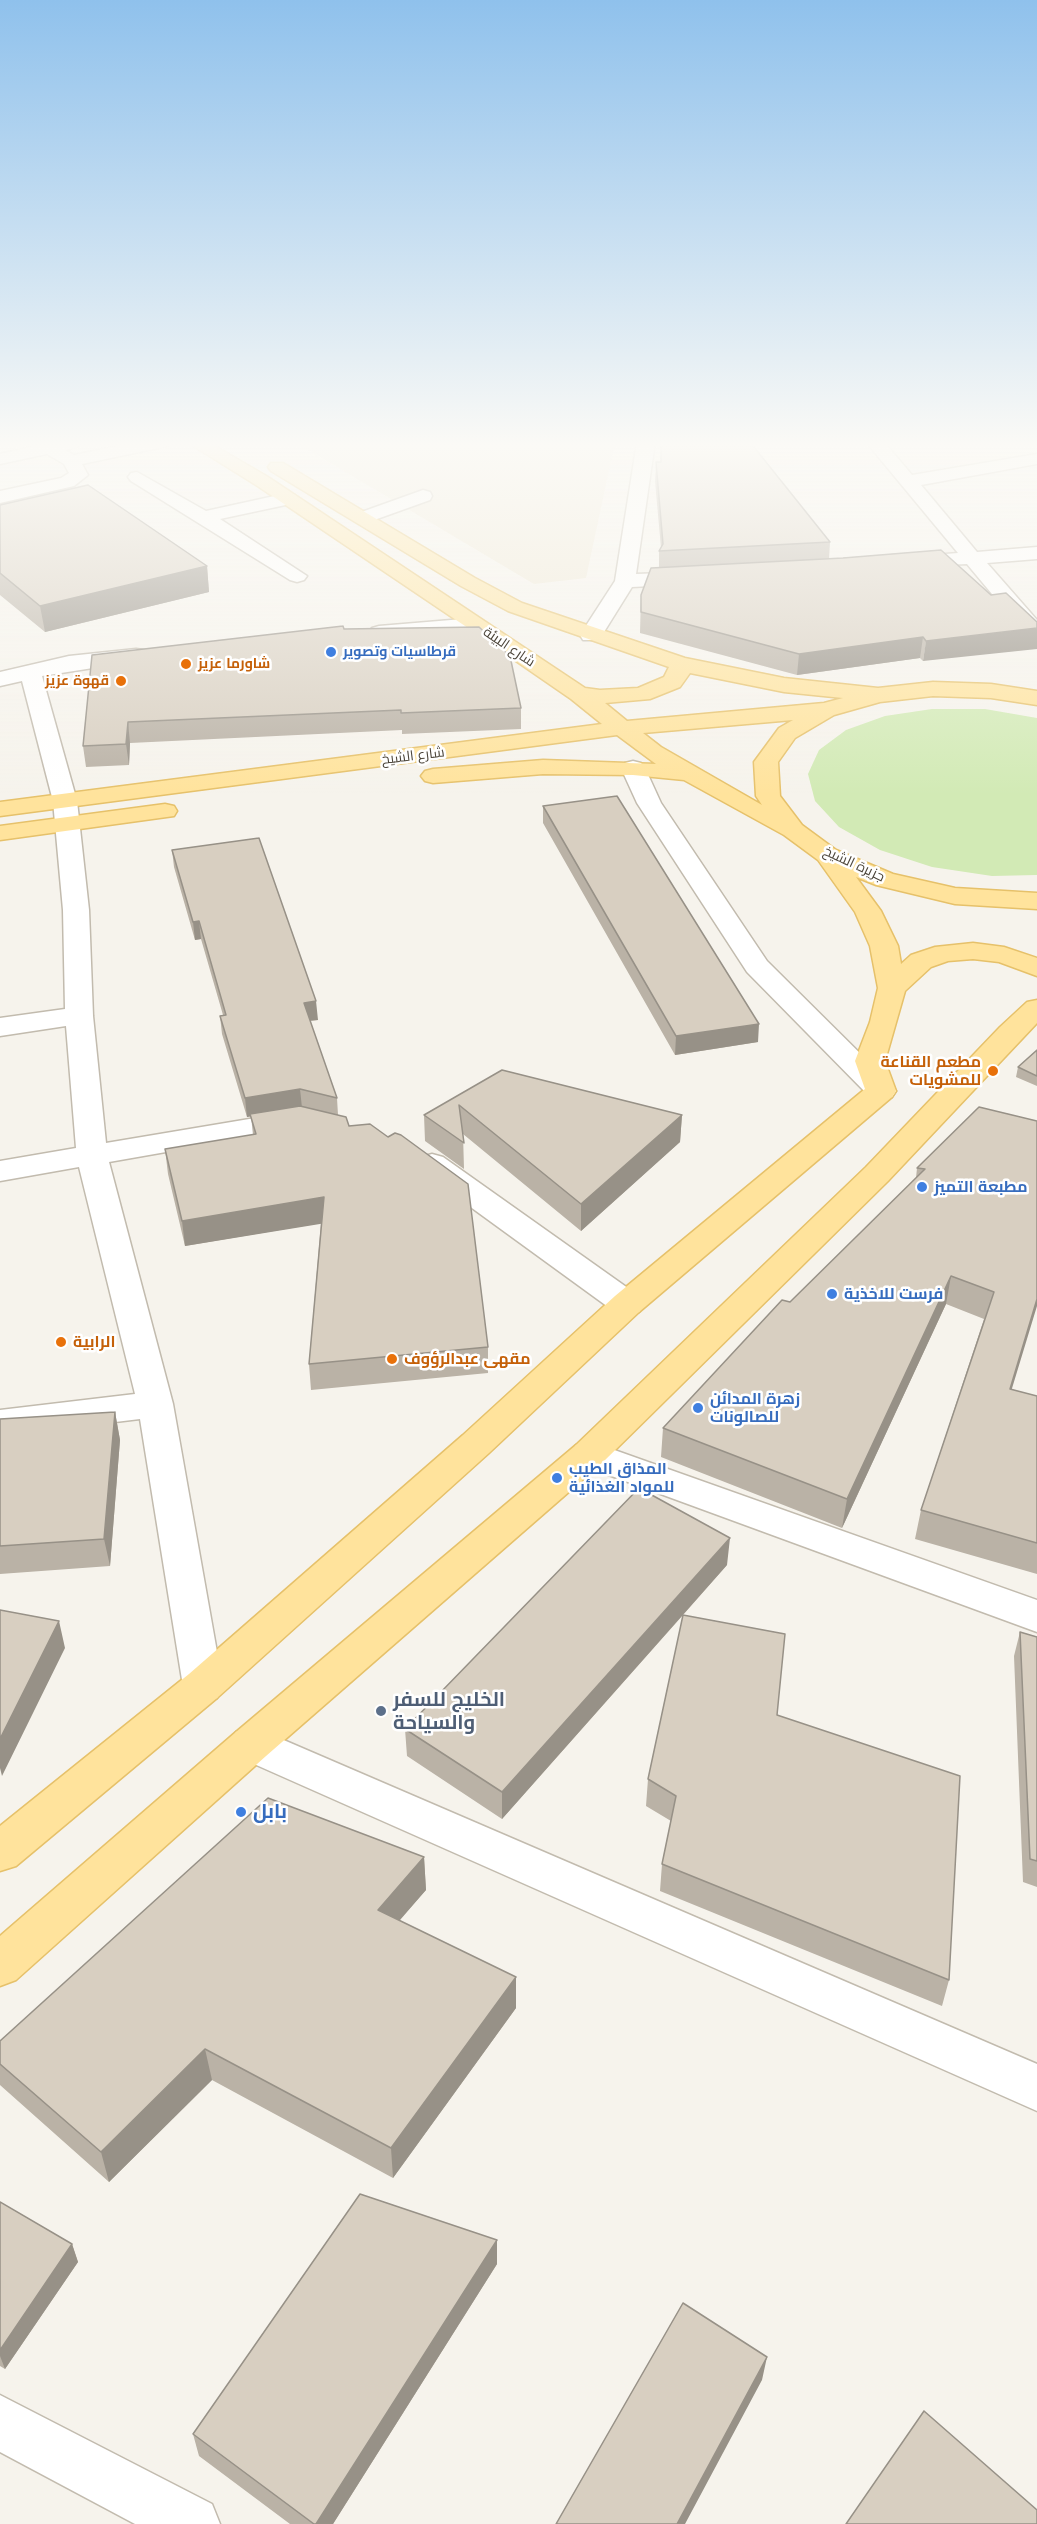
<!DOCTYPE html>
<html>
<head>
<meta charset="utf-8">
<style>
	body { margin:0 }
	canvas { display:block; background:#f6f3ec }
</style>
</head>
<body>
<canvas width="1037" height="2524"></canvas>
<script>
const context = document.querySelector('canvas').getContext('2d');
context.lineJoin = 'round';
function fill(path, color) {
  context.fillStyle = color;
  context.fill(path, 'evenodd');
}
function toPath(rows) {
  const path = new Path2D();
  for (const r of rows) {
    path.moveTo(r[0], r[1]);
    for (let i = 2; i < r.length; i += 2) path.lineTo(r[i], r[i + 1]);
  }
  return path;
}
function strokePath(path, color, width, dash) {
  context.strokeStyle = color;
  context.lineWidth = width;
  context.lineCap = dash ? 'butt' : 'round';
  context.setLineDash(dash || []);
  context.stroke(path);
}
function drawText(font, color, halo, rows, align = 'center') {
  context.font = font + ' Quicksand,Cairo,sans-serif';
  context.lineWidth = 5;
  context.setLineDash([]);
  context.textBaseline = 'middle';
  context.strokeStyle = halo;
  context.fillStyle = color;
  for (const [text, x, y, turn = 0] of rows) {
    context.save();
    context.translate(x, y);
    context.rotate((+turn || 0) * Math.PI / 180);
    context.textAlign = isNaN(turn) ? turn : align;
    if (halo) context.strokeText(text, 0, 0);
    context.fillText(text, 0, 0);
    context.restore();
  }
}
fill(toPath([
	[295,442,615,442,586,578,534,584]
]), '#efe8d6');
fill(toPath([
	[932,709,985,709,1037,718,1037,875,992,876,932,867,880,850,839,827,815,801,808,774,819,750,846,730,885,716]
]), '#d2eab5');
const minor = toPath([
	[53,442,79,442,77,447,65,450,74,455,138,442,171,442,168,446,82,464,88,475,74,486,0,503,0,491,61,478,69,473,64,464,47,454,0,464,0,454,53,442],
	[637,442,655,442,636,574,692,572,699,574,702,578,699,582,692,584,632,587,599,640,583,640,580,635,615,581,637,442],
	[866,442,884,442,912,475,1037,454,1037,464,921,485,977,552,1037,547,1037,559,987,563,1037,620,1037,637,1030,635,1012,618,967,564,901,567,898,563,901,559,908,557,958,553,866,442],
	[137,472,206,511,288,493,295,495,297,499,295,503,220,519,307,576,304,580,297,582,290,580,131,481,128,477,131,473,137,472],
	[423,490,430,492,432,496,430,500,363,524,353,518,356,514,423,490],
	[475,618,482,620,486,624,482,628,379,638,372,636,368,632,372,628,379,626,475,618],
	[136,649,144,650,147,655,144,660,42,676,77,801,89,910,93,1016,106,1143,297,1111,308,1114,312,1120,308,1126,297,1129,109,1162,173,1404,223,1686,217,1698,203,1703,189,1698,183,1686,140,1419,0,1436,0,1410,135,1394,79,1167,0,1181,0,1161,76,1148,66,1026,0,1036,0,1018,65,1009,63,910,53,801,22,681,0,686,0,672,69,656,136,649],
	[633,761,641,763,645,768,661,803,767,961,892,1085,896,1091,892,1097,881,1100,870,1097,747,972,637,803,621,768,625,763,633,761],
	[432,1154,443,1157,639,1296,644,1304,639,1312,627,1315,615,1312,421,1171,416,1164,421,1157,432,1154],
	[589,1441,1037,1600,1037,1632,576,1463,571,1454,576,1445,589,1441],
	[251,1726,1037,2064,1037,2111,236,1756,230,1744,236,1732,251,1726],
	[0,2395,212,2504,220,2524,135,2524,0,2452,0,2395]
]);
const major = toPath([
	[187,442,208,442,268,477,585,688,600,690,638,688,664,677,669,667,508,611,461,586,271,471,268,467,271,463,283,463,475,578,522,603,685,658,784,678,878,688,933,682,991,684,1037,691,1037,705,991,698,933,696,880,702,834,715,795,738,778,762,780,796,802,825,836,850,893,874,955,888,1037,893,1037,909,955,904,876,885,856,877,881,911,898,946,901,964,911,955,935,947,973,943,1004,947,1037,958,1037,976,999,962,973,959,948,961,931,967,905,991,885,1061,896,1091,892,1097,639,1312,489,1453,217,1698,16,1866,0,1871,0,1826,189,1674,463,1435,615,1296,865,1089,855,1061,870,1022,878,988,870,946,855,912,818,860,784,835,684,780,633,775,543,774,433,783,425,781,421,776,425,771,433,769,543,760,656,764,617,735,0,816,0,802,602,724,571,699,468,628,256,485,187,442],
	[690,673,784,692,843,698,824,703,627,721,605,703,650,699,680,687,690,673],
	[793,720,779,728,754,762,756,796,762,805,661,747,643,733,793,720],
	[165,804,174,806,177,811,174,816,0,840,0,826,165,804],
	[1037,1000,1037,1023,888,1181,602,1463,266,1756,16,1980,0,1986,0,1936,236,1732,576,1445,866,1167,1000,1027,1027,1002,1037,1000]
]);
strokePath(minor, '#c2bbae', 3);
strokePath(major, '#e6c16a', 3);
fill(minor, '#fff');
fill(major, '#ffe39c');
fill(toPath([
	[656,462,660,462,830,542,829,559,941,550,923,661,920,658,797,675,640,633,641,595,659,568,659,551,661,548,655,481],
	[0,505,207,566,209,592,45,632,0,595],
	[344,629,521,708,521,729,402,734,402,730,130,743,129,765,86,767,83,746,92,655],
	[543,806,758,1042,675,1055,543,823],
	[172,850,318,1020,310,1021,337,1098,338,1115,349,1126,488,1347,488,1373,311,1390,309,1364,321,1223,185,1246,168,1174,165,1149,253,1135,251,1116,247,1117,222,1034,220,1016,223,1015,201,939,195,940,174,867],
	[1037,1050,1037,1086,1016,1077,1018,1067],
	[502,1070,682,1115,680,1142,581,1231,463,1134,464,1169,425,1141,424,1115],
	[979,1107,1012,1390,1037,1396,1037,1574,915,1539,921,1510,984,1319,946,1304,842,1528,661,1457,663,1428,916,1178,917,1168],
	[115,1412,120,1440,110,1566,0,1574,0,1419],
	[727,1565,683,1615,777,1715,949,1980,942,2006,660,1891,662,1864,671,1821,646,1806,648,1779,683,1615,502,1819,407,1756,405,1729],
	[1020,1632,1037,1637,1037,1887,1023,1882,1014,1656],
	[424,1857,426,1890,399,1920,516,2008,393,2178,212,2080,109,2182,0,2085,0,2041],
	[0,2202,72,2244,78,2262,5,2369,0,2366],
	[497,2240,497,2264,333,2524,290,2524,199,2456,193,2434]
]), '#bab2a6');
fill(toPath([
	[0,442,21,442,0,446],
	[207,566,209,592,45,632,40,606],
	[1037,628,1037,649,923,661,926,641],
	[923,637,920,658,797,675,799,654],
	[128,722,130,743,129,765,126,744],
	[199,921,201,939,195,940,193,922],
	[316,1001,318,1020,305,1021,304,1003],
	[759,1024,758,1042,675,1055,676,1036],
	[300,1089,302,1108,247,1117,245,1098],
	[682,1115,680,1142,581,1231,581,1204],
	[324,1197,326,1223,185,1246,182,1221],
	[951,1276,946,1304,842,1528,847,1499],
	[1037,1299,1037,1306,1003,1418,1010,1389],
	[115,1412,120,1440,110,1566,104,1539],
	[730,1538,727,1565,502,1819,502,1792],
	[59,1621,65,1648,2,1776,0,1768,0,1739],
	[424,1857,426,1890,381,1942,378,1910],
	[516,1977,516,2008,393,2178,391,2148],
	[205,2049,212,2080,109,2182,101,2152],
	[497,2240,497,2264,333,2524,316,2524],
	[72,2244,78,2262,5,2369,0,2356,0,2350],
	[767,2357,762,2380,685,2524,677,2524]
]), '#979187');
const building = toPath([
	[661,442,750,442,830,542,659,551,663,544,656,462,661,462,661,442],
	[88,485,207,566,40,606,0,573,0,505,88,485],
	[941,550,991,595,1006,593,1037,622,1037,628,926,641,923,637,799,654,641,612,641,595,651,568,843,558,941,550],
	[343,626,344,629,479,627,510,656,521,708,401,713,401,710,128,722,126,744,83,746,92,655,343,626],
	[617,796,759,1024,676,1036,543,806,617,796],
	[259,838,316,1001,304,1003,337,1098,300,1089,245,1098,220,1016,226,1015,199,921,193,922,172,850,259,838],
	[1037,1050,1037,1076,1018,1067,1037,1050],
	[502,1070,682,1115,581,1204,459,1105,464,1143,424,1115,502,1070],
	[300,1106,346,1117,349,1126,370,1124,388,1137,395,1133,401,1135,468,1184,488,1347,309,1364,324,1197,182,1221,165,1149,256,1134,250,1114,300,1106],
	[979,1107,1037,1121,1037,1299,1010,1389,1037,1396,1037,1543,921,1510,994,1292,951,1276,847,1499,663,1428,782,1300,790,1302,925,1169,917,1168,979,1107],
	[115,1412,104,1539,0,1546,0,1419,115,1412],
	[639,1488,730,1538,502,1792,405,1729,639,1488],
	[0,1610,59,1621,0,1739,0,1610],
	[683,1615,785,1634,777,1715,960,1776,949,1980,662,1864,676,1796,648,1779,683,1615],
	[1020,1632,1037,1637,1037,1861,1030,1859,1020,1632],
	[268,1798,424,1857,378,1910,516,1977,391,2148,205,2049,101,2152,0,2064,0,2041,268,1798],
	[360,2194,497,2240,316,2524,314,2524,193,2434,360,2194],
	[0,2202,72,2244,0,2350,0,2202],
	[683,2303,767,2357,677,2524,556,2524,683,2303],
	[924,2411,1037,2510,1037,2524,846,2524,924,2411]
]);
fill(building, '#d8cfc1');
strokePath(building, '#979187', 1.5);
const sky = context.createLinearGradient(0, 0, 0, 795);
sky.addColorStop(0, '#8fc1ec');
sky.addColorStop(0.56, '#fbfaf6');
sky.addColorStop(1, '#fbfaf600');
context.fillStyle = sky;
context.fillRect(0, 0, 1037, 795);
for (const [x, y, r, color] of [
	[331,652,6,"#3f7fe0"],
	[186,664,6,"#e8710a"],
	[121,681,6,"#e8710a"],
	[993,1071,6,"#e8710a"],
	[922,1187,6,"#3f7fe0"],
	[832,1294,6,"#3f7fe0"],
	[61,1342,6,"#e8710a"],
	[392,1359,6,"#e8710a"],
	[698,1408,6,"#3f7fe0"],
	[557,1478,6,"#3f7fe0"],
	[381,1711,6,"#5c6f8a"],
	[241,1812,6,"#3f7fe0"]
]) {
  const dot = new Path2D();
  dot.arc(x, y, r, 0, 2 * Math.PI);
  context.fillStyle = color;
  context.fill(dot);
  strokePath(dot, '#fff', 2);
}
drawText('14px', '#4b4439', '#fff', [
	["شارع البيئة",509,647,34],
	["شارع الشيخ",413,756,-7],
	["جزيرة الشيخ",854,864,25]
]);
drawText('bold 14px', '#366cbe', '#fff', [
	["قرطاسيات وتصوير",343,652]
], 'left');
drawText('bold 14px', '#c56008', '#fff', [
	["شاورما عزيز",198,664],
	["قهوة عزيز",109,681,"right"]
], 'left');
drawText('bold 16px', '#c56008', '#fff', [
	["مطعم القناعة",981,1062,"right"],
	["للمشويات",981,1080,"right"],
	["الرابية",73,1342],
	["مقهى عبدالرؤوف",404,1359]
], 'left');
drawText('bold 16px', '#366cbe', '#fff', [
	["مطبعة التميز",934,1187],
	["فرست للاخذية",844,1294],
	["زهرة المدائن",710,1399],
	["للصالونات",710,1417],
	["المذاق الطيب",569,1469],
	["للمواد الغذائية",569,1487]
], 'left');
drawText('bold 20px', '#4e5e75', '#fff', [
	["الخليج للسفر",393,1700],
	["والسياحة",393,1723]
], 'left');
drawText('bold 20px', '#366cbe', '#fff', [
	["بابل",253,1812]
], 'left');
</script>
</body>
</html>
